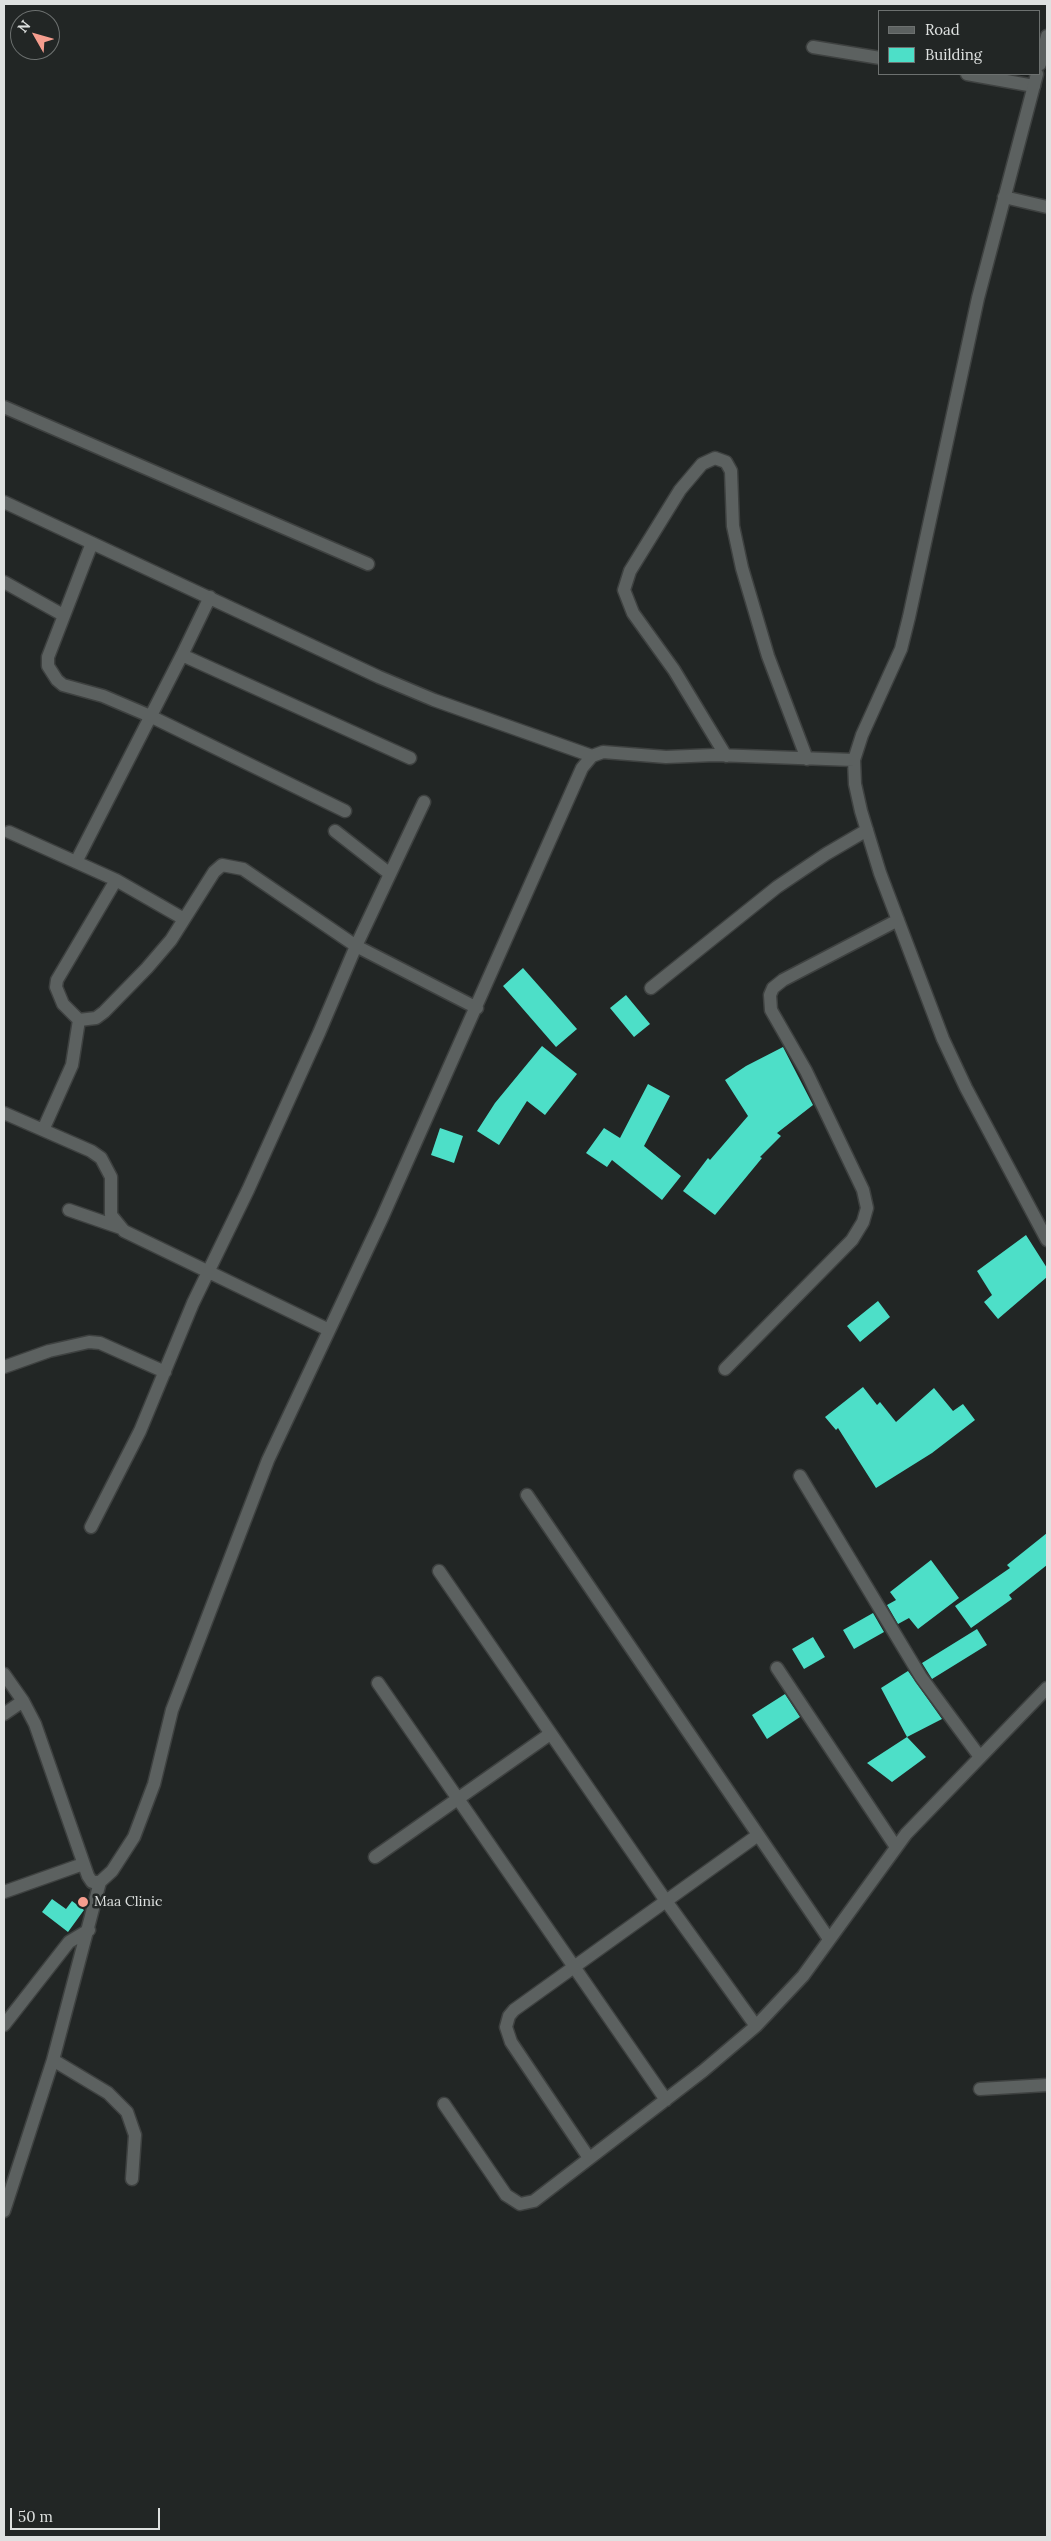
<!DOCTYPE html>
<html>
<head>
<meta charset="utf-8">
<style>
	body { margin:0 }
	#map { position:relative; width:1051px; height:2541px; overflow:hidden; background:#222625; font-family:Lora,serif }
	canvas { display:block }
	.frame { position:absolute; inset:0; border:5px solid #dee1e0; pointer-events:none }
	.legend { position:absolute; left:878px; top:10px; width:162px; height:65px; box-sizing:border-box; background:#222625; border:1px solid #6d7170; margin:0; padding:6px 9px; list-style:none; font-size:15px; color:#dee1e0 }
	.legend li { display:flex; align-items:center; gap:10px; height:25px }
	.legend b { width:25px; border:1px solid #6d7170 }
	.north { position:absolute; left:10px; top:10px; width:50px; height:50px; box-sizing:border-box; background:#222625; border:1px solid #6d7170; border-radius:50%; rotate:308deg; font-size:14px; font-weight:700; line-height:20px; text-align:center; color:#dee1e0 }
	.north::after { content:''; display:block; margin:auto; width:18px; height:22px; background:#f59d8e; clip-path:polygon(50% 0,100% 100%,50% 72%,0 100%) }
	.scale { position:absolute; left:10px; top:2508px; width:150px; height:22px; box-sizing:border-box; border:2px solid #dee1e0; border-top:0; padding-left:6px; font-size:15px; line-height:18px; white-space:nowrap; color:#dee1e0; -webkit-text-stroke:4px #222625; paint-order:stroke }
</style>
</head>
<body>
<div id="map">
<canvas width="1051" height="2541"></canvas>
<div class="frame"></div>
<ul class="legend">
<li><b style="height:6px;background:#5c6160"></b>Road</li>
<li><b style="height:14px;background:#4ddfc8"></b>Building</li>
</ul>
<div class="north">N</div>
<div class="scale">50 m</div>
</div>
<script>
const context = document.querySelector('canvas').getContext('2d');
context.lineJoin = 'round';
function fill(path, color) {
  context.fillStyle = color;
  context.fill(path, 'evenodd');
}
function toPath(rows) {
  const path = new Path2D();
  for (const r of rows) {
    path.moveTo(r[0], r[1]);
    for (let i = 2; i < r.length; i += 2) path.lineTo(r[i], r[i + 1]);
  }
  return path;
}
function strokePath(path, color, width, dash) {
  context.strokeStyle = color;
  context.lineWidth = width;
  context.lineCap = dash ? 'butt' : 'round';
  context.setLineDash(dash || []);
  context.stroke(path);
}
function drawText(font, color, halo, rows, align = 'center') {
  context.font = font + ' Lora,serif';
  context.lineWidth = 5;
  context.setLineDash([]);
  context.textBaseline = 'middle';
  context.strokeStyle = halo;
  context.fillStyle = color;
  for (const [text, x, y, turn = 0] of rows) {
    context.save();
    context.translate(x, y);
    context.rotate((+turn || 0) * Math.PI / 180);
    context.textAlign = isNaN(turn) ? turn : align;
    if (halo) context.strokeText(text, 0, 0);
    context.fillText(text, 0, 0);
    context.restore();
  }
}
fill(toPath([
	[523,968,577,1029,556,1047,503,986],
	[626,995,650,1024,634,1037,610,1008],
	[542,1046,577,1074,545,1115,527,1101,499,1145,477,1131,495,1103],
	[783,1047,813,1105,777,1133,781,1136,760,1157,762,1158,715,1215,683,1191,708,1158,710,1160,748,1116,725,1080,746,1066],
	[648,1084,670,1096,644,1146,681,1176,662,1200,612,1160,607,1167,586,1153,604,1128,620,1138],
	[440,1128,463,1136,454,1163,431,1155],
	[1026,1235,1047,1268,1047,1277,998,1319,984,1302,992,1295,977,1271],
	[878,1301,890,1317,860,1342,847,1326],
	[863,1387,877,1405,880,1402,896,1422,934,1388,953,1411,963,1404,975,1420,932,1453,876,1488,838,1428,836,1430,825,1417],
	[1047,1533,1047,1565,1009,1595,1012,1599,971,1628,955,1606,1010,1568,1007,1565],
	[931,1560,959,1598,918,1629,909,1618,898,1624,887,1605,896,1600,890,1592],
	[873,1613,884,1632,854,1649,843,1630],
	[977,1629,987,1645,932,1679,922,1663],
	[813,1637,825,1657,804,1669,792,1649],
	[908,1671,942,1719,907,1737,881,1688],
	[785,1694,800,1717,767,1739,752,1715],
	[907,1737,926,1757,892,1782,867,1763],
	[52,1899,66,1909,72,1901,84,1910,68,1932,42,1912]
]), '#4ddfc8');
const service = toPath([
	[813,47,880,58],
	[967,74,1034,86],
	[4,407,368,564],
	[980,2089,1047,2085]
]);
const minor = toPath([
	[1040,64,1047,36],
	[1037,74,978,298,909,617,901,649,862,735,854,760,855,784,861,811,880,873,943,1039,966,1088,1047,1240],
	[1004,197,1047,207],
	[4,502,379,677,434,700,592,756],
	[92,543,48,657,48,666,57,680,63,685,103,696,150,716,345,811],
	[4,582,63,615],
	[182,655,410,758],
	[726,756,674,670,633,613,624,590,630,571,680,490,702,464,715,458,726,462,731,471,733,526,742,568,768,656,807,759],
	[335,831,390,874],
	[9,832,116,880,184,919],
	[76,862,182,655,210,597],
	[116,880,57,980,56,987,63,1004,79,1020,96,1018,104,1012,147,968,171,940,214,872,222,865,243,869,356,946,477,1008],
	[651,988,777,887,826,854,867,830],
	[4,1113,91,1151,101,1158,111,1177,111,1215,124,1231,329,1330],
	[43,1130,72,1065,79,1020],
	[69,1210,121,1228],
	[4,1367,49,1351,89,1342,100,1343,165,1372],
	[725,1369,852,1240,863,1222,867,1208,863,1190,806,1071,771,1010,770,995,773,988,783,980,898,920],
	[800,1476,921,1677,980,1757],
	[527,1495,829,1939],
	[91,1527,140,1431,193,1303,248,1190,319,1033,356,946,424,802],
	[439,1571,666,1901,756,2026],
	[777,1668,896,1847],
	[4,1674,23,1701,35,1724,88,1876,92,1882,100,1882,112,1871,134,1837,154,1784,172,1710,268,1460,382,1218,582,768,592,756,603,752,666,757,715,755,854,760],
	[378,1683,666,2100],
	[4,1714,23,1701],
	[375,1857,550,1734],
	[4,1892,83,1864],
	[4,2025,69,1942,89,1930],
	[53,2060,108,2093,127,2112,135,2135,132,2179],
	[444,2104,506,2195,520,2204,534,2201,703,2071,756,2026,803,1976,906,1834,1047,1688],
	[589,2158,511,2042,506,2027,509,2016,514,2010,758,1835],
	[4,2211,53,2060,100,1882]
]);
strokePath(service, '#3e4140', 15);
strokePath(minor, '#3e4140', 15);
strokePath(service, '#5c6160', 12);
strokePath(minor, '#5c6160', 12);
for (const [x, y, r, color] of [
	[83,1902,6,"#f59d8e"]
]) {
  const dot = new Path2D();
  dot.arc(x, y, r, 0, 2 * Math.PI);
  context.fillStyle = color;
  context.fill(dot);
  strokePath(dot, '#222625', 2);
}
drawText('14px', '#dee1e0', '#222625', [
	["Maa Clinic",94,1902]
], 'left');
</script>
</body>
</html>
